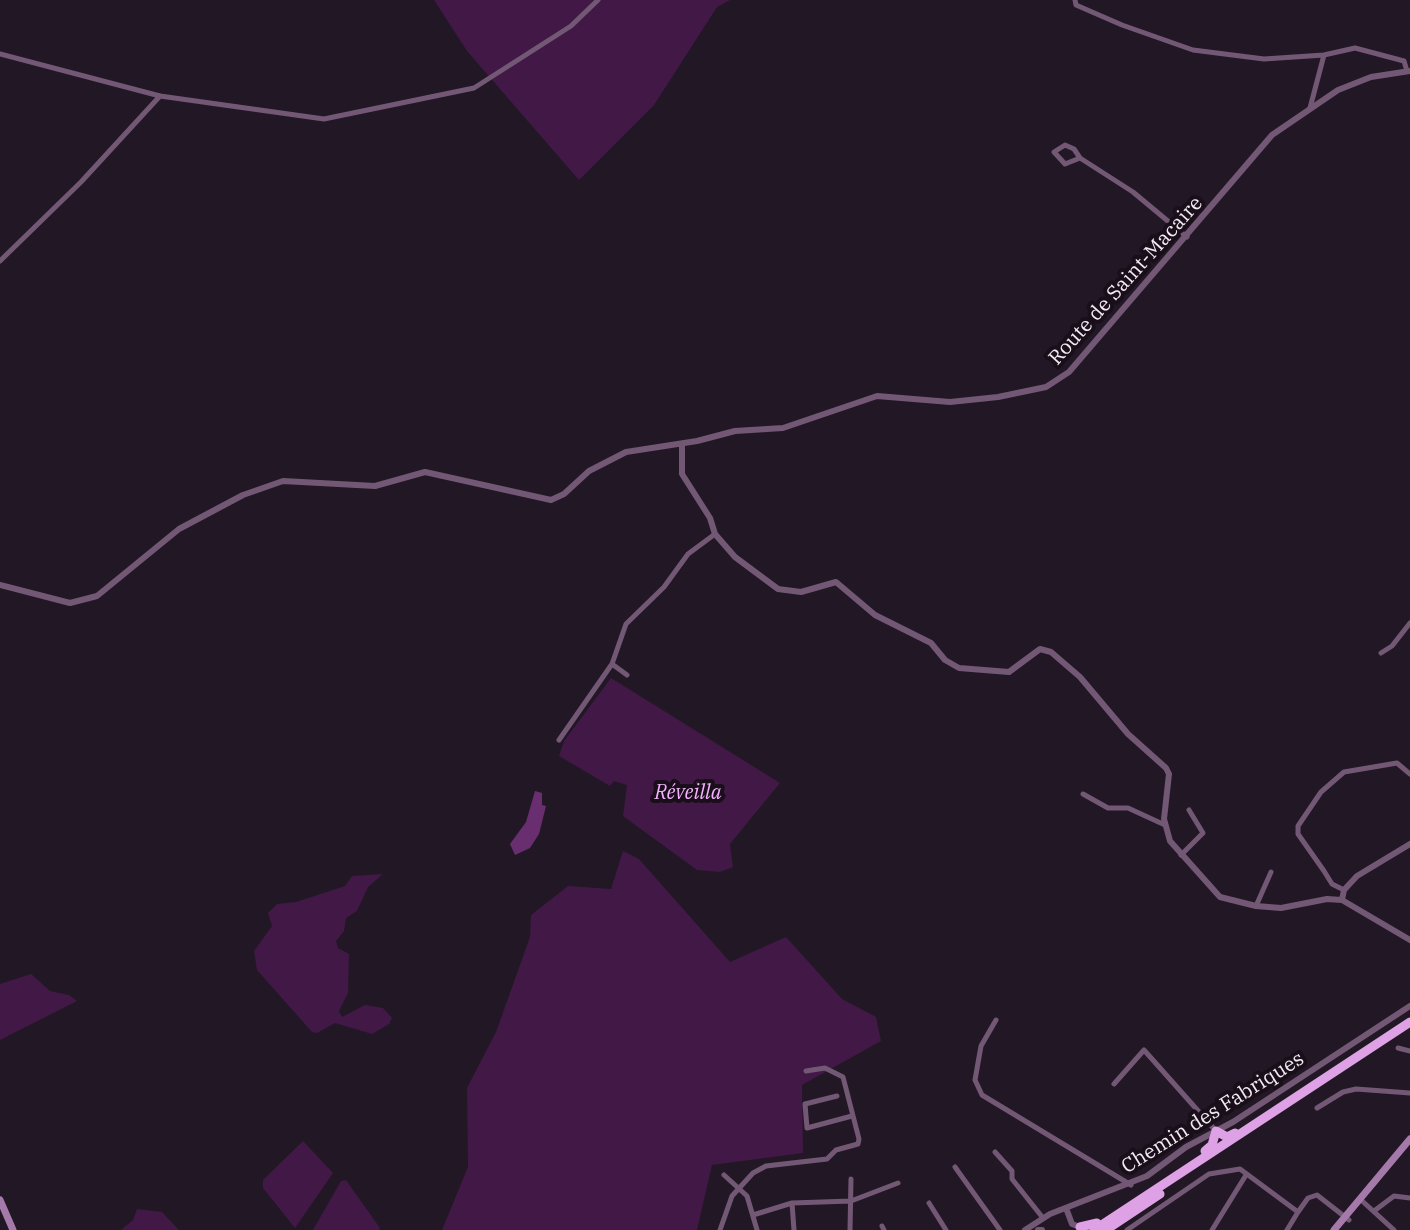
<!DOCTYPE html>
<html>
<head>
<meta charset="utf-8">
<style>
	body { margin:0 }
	canvas { display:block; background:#221724 }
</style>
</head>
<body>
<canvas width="1410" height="1230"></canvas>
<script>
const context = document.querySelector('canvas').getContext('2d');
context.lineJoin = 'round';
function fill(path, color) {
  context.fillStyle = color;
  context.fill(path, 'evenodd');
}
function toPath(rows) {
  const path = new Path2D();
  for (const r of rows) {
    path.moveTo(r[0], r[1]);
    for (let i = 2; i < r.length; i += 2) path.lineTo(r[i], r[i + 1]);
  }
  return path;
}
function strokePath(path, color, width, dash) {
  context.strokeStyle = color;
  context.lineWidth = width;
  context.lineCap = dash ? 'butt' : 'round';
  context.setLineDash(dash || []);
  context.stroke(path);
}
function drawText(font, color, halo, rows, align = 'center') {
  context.font = font + ' "IBM Plex Serif",serif';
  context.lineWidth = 8;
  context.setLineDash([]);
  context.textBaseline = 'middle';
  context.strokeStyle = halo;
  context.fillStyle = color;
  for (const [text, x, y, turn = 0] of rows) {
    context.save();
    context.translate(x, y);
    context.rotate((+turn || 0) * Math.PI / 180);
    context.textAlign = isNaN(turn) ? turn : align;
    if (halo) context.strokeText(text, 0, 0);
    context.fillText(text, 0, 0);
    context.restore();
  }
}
fill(toPath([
	[434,0,730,0,717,7,654,105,579,180,467,51],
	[611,678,780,783,730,844,733,867,720,872,697,870,623,816,627,785,614,781,610,786,559,756,564,741],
	[623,851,639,859,730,962,786,937,842,999,876,1017,881,1041,802,1085,803,1153,712,1165,697,1230,442,1230,468,1167,467,1088,496,1032,530,937,531,915,568,886,611,889],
	[383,874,368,887,357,911,346,918,344,931,336,941,338,948,349,954,348,993,339,1011,342,1017,365,1005,383,1008,392,1018,389,1024,372,1034,335,1023,317,1033,312,1032,257,970,254,951,272,926,268,913,277,904,296,902,345,886,352,876],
	[31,974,50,991,69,995,77,1001,0,1040,0,984],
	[303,1141,333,1173,295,1228,263,1188,263,1180],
	[346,1180,380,1228,379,1230,313,1230,341,1181],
	[137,1209,162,1212,179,1230,121,1230,133,1220]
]), '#411846');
fill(toPath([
	[535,791,542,793,542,805,546,806,539,834,530,848,515,855,510,844,526,822]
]), '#692e70');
strokePath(toPath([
	[1075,0,1076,5,1122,25,1193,50,1264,59,1324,55],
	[0,54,160,96,324,119,474,88,571,26,598,0],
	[1310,108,1324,55,1355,48,1404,61,1407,71],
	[1080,158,1065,164,1054,152,1065,145,1074,149,1080,158,1133,192,1187,237],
	[0,261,81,182,160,96],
	[1381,653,1392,646,1410,623],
	[612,664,627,675],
	[559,740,612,664,626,624,664,587,688,554,715,534],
	[1083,794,1108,808,1128,808,1165,825],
	[1181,855,1203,833,1189,810],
	[1344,890,1332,884,1324,871,1298,834,1298,826,1321,792,1344,772,1397,763,1410,774],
	[1256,906,1271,872],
	[996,1020,981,1046,975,1080,982,1095,1131,1185],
	[1398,1048,1410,1051],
	[1114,1084,1144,1050,1216,1131],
	[837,1096,805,1104,807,1128,852,1116],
	[1317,1108,1343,1092,1356,1089,1410,1093],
	[995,1152,1012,1171,1012,1179,1043,1218],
	[955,1167,1000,1230],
	[724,1175,747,1196,757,1230],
	[1360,1199,1394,1230],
	[792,1203,794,1230],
	[929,1203,946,1230],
	[1374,1211,1394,1196,1410,1198],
	[753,1215,792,1203,851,1201,898,1183],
	[882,1226,884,1230],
	[720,1230,732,1196,753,1173,766,1166,827,1159,836,1150,858,1144,859,1139,843,1077,825,1068,806,1071],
	[850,1230,851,1179],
	[1127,1230,1209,1174,1240,1169,1298,1212,1308,1198,1317,1195,1349,1220],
	[1212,1230,1246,1175],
	[1287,1230,1298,1212]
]), '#725875', 5);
strokePath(toPath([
	[682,444,682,474,710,518,715,534,735,557,778,589,801,592,836,582,875,615,931,643,945,660,959,668,1009,672,1040,649,1051,652,1080,677,1128,734,1166,768,1169,774,1164,819,1170,841,1220,897,1256,906,1281,908,1327,899,1342,900,1410,940],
	[0,585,70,603,97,596,179,529,243,495,283,481,375,486,425,472,551,500,564,494,589,471,626,452,697,441,735,431,783,428,877,396,950,402,998,397,1046,387,1069,372,1272,135,1338,90,1371,77,1410,71],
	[1342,900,1344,890,1357,876,1410,844],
	[1066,1208,1072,1224,1080,1227],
	[1025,1230,1050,1214,1147,1176,1186,1147,1233,1122,1410,1006],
	[1038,1230,1042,1230]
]), '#725875', 6);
strokePath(toPath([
	[0,1200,13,1230],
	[1334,1230,1410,1139]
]), '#a57aaa', 7);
strokePath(toPath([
	[1205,1151,1212,1145,1216,1131,1227,1137,1235,1133],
	[1080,1227,1097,1223],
	[1094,1230,1410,1022],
	[1106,1230,1160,1194]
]), '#dea1e6', 9);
drawText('20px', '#f3ebf4', '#190e1a', [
	["Route de Saint-Macaire",1126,281,-48],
	["Chemin des Fabriques",1213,1113,-32]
]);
drawText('italic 20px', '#f4b2fc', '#190e1a', [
	["Réveilla",688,793]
]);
</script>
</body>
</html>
